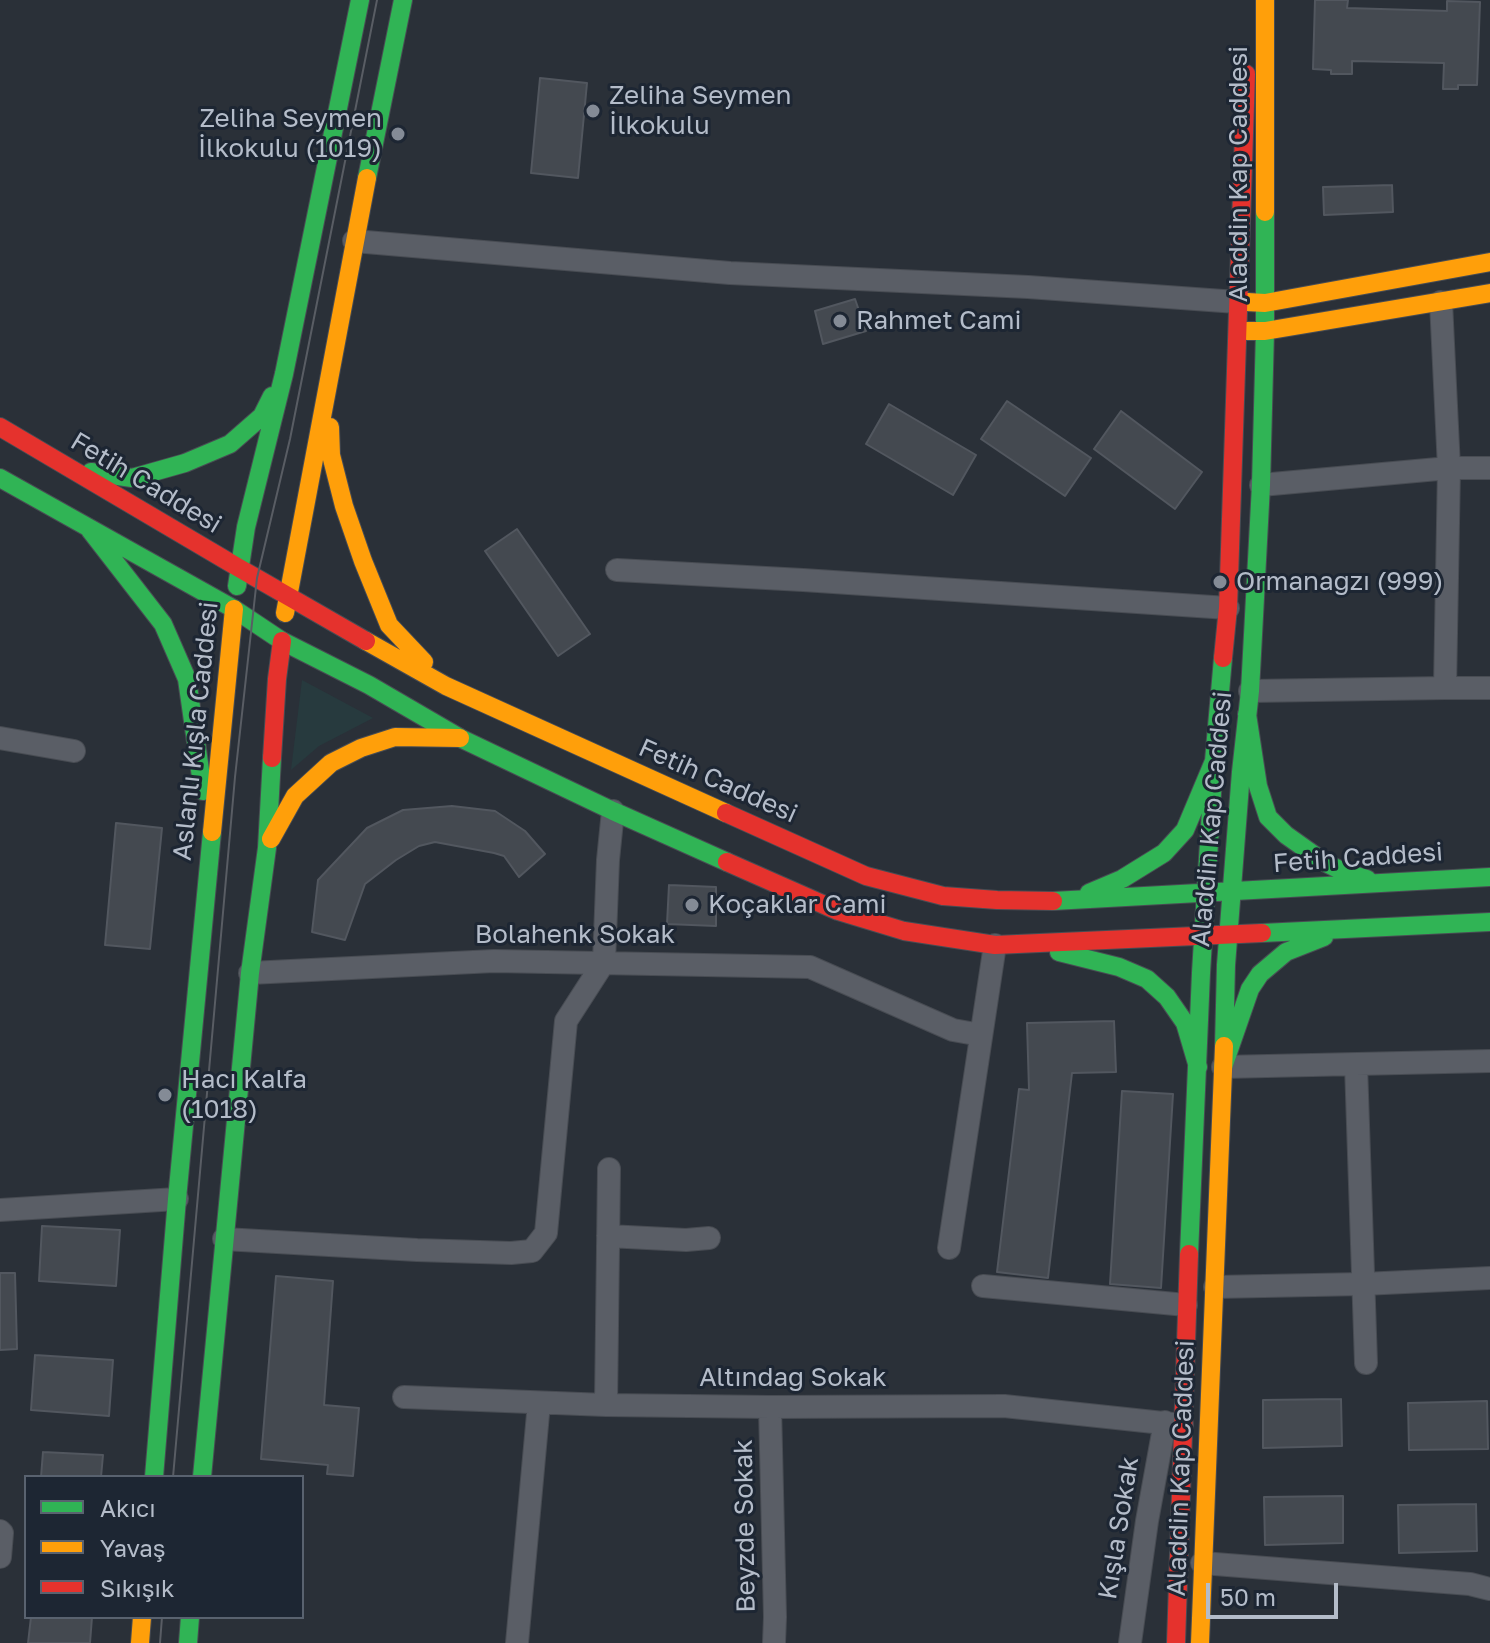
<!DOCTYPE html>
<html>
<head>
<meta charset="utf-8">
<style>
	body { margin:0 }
	#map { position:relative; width:1490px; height:1643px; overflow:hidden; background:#2a3038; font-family:"Golos Text",sans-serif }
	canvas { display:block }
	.legend { position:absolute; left:24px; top:1475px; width:280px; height:144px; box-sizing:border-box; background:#1d2633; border:2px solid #59626f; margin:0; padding:10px 14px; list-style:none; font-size:24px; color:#b4bcc9 }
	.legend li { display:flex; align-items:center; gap:16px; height:40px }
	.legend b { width:40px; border:2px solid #59626f }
	.scale { position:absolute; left:1206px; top:1583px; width:132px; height:36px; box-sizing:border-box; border:4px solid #b4bcc9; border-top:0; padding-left:10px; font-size:24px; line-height:28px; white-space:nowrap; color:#b4bcc9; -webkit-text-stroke:6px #1d2633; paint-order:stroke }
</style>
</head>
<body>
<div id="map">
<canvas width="1490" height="1643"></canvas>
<ul class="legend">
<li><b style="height:10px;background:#30b455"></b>Akıcı</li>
<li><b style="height:10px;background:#ff9f0a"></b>Yavaş</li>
<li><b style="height:10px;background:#e5322d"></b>Sıkışık</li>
</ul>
<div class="scale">50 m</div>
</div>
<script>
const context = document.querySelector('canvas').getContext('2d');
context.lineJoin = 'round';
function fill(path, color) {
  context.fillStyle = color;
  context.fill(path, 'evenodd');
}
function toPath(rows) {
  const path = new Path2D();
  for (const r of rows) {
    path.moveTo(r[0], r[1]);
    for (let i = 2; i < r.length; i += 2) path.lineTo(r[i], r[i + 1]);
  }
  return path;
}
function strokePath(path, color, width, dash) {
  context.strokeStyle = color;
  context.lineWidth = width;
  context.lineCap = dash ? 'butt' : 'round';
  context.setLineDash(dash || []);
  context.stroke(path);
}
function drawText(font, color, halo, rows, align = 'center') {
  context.font = font + ' "Golos Text",sans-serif';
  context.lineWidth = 6;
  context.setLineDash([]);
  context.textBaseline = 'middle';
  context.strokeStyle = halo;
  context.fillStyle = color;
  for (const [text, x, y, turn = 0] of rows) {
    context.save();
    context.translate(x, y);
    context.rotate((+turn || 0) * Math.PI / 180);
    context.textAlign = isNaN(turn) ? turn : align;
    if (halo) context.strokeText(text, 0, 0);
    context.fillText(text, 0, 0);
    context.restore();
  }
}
fill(toPath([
	[302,680,373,718,319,746,291,770]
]), '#273a3e');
const building = toPath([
	[1315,0,1348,0,1347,8,1447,11,1447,1,1480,2,1477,85,1458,85,1458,89,1443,89,1444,63,1352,61,1352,74,1331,74,1331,70,1313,69,1315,0],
	[540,78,587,83,578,178,531,173,540,78],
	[1392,185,1393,212,1324,215,1323,187,1392,185],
	[855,299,866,331,823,344,815,311,855,299],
	[1007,401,1091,458,1065,496,981,439,1007,401],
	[889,404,976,455,953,495,866,444,889,404],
	[1121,411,1202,472,1175,509,1094,449,1121,411],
	[517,529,590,634,558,656,485,551,517,529],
	[452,806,495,811,525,831,545,854,519,877,504,856,494,853,435,842,419,846,396,860,365,884,345,940,312,932,318,880,367,828,403,810,452,806],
	[116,823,162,828,150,949,105,945,116,823],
	[669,885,716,887,716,926,667,924,669,885],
	[1114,1021,1116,1072,1072,1073,1048,1278,997,1272,1019,1089,1029,1090,1027,1023,1114,1021],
	[1122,1091,1173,1094,1161,1288,1110,1284,1122,1091],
	[42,1226,120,1230,116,1286,39,1281,42,1226],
	[0,1273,15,1273,17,1349,0,1350,0,1273],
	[276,1276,333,1281,324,1405,359,1408,353,1476,327,1474,328,1465,261,1459,276,1276],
	[35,1355,113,1360,109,1416,31,1410,35,1355],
	[1341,1399,1342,1446,1263,1448,1263,1400,1341,1399],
	[1487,1401,1488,1449,1409,1450,1408,1403,1487,1401],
	[43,1452,103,1455,101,1477,41,1477,43,1452],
	[1343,1496,1343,1543,1265,1545,1264,1497,1343,1496],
	[1476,1504,1477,1551,1399,1553,1398,1505,1476,1504],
	[31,1617,92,1617,90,1643,28,1643,31,1617]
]);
fill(building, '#444950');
strokePath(building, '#52575f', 2);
const street = toPath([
	[354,241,730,273,1028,287,1237,302],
	[1441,302,1449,468,1445,688,1490,688],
	[1261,485,1449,468,1490,468],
	[617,570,803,580,1228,608],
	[1250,691,1445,688],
	[0,738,74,751],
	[250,973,494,961,810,967,953,1030,981,1035],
	[1356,1065,1366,1363],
	[1223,1067,1490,1061],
	[0,1210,177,1199],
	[608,1236,686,1240,709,1238],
	[224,1239,417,1250,511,1253,532,1251,546,1233,566,1021,604,962,608,860,613,811],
	[949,1248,995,945],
	[983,1286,1186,1305],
	[1215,1287,1363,1284,1490,1278],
	[404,1397,606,1405,770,1407,1004,1406,1182,1425],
	[606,1405,609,1169],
	[770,1407,775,1617,774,1643],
	[0,1531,2,1533,0,1557],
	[1202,1563,1470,1584,1490,1589],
	[517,1643,539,1403],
	[1130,1643,1147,1521,1165,1422]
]);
const fast = toPath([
	[367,178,403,0],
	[91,472,132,478,185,463,230,444,262,416,272,396],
	[0,478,234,609,282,641,369,685,460,738,613,811,727,862],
	[90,530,163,624,187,679,203,791],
	[237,586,246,527,284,374,360,0],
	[1247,714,1258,786,1268,817,1286,835,1324,862,1344,872,1367,879],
	[1089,893,1122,879,1164,853,1185,830,1214,761],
	[1053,901,1490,877],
	[1262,933,1490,922],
	[1059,952,1119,967,1147,979,1167,997,1185,1023,1198,1067],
	[1224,1046,1226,965,1241,772,1250,691,1261,485,1265,331,1265,212],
	[1223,1067,1250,989,1260,974,1286,952,1324,937],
	[1189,1254,1201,973,1214,761,1223,658],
	[154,1477,177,1199,212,832],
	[202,1477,250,973,267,848,272,758],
	[188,1643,190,1617]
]);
const slow = toPath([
	[1265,0,1265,212],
	[1247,302,1265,303,1490,262],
	[1247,331,1265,331,1490,293],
	[330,427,331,455,344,506,363,561,389,625,424,662],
	[285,613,367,178],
	[366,641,446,686,726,813],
	[212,832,234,609],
	[271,839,295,796,331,763,361,748,395,737,460,738],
	[140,1643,142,1617],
	[1200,1643,1224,1046]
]);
const jam = toPath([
	[0,427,239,568,366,641],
	[1223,658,1228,608,1246,74],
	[272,758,277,679,282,641],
	[726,813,866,876,943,896,997,900,1053,901],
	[727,862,838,911,904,931,995,945,1262,933],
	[1176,1643,1189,1254]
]);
strokePath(street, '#484c53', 24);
strokePath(fast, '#484c53', 20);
strokePath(slow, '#484c53', 20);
strokePath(jam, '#484c53', 20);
strokePath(street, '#5a5e66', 22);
strokePath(fast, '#30b455', 18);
strokePath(slow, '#ff9f0a', 18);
strokePath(jam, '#e5322d', 18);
strokePath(toPath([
	[173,1477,235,777,257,578,290,439,377,0],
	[160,1643,162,1617]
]), '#595d64', 2);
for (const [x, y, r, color] of [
	[593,111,8,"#848b96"],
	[398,134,8,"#848b96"],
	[840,321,8,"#848b96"],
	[1220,582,8,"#848b96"],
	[692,905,8,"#848b96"],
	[165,1095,8,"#848b96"]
]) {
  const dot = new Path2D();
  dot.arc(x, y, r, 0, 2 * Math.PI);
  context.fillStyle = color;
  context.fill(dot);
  strokePath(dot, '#1d2633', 3);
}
drawText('26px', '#b4bcc9', '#1d2633', [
	["Zeliha Seymen",609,96],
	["İlkokulu",609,126],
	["Zeliha Seymen",382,119,"right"],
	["İlkokulu (1019)",382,149,"right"],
	["Rahmet Cami",856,321],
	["Ormanağzı (999)",1236,582],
	["Koçaklar Cami",708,905],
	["Hacı Kalfa",181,1080],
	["(1018)",181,1110]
], 'left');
drawText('26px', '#b4bcc9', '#1d2633', [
	["Aladdin Kap Caddesi",1239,174,-90],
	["Fetih Caddesi",146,483,31],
	["Aslanlı Kışla Caddesi",196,731,-84],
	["Fetih Caddesi",718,781,24],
	["Aladdin Kap Caddesi",1212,819,-85],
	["Fetih Caddesi",1358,858,-4],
	["Bolahenk Sokak",575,935],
	["Altındağ Sokak",793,1378],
	["Aladdin Kap Caddesi",1181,1468,-88],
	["Beyzde Sokak",745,1526,-91],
	["Kışla Sokak",1119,1528,-81]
]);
</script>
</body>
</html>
